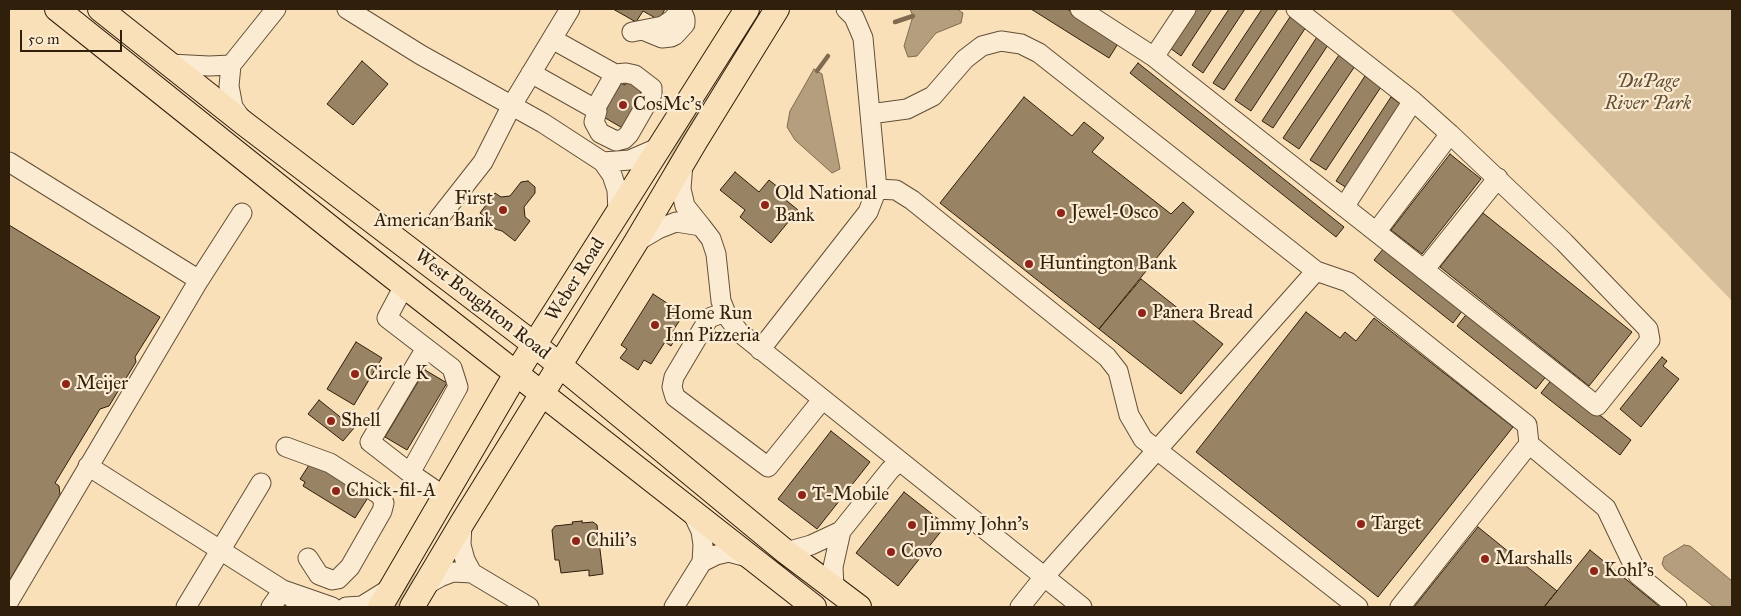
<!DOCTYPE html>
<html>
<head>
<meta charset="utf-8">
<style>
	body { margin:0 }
	#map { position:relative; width:1741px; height:616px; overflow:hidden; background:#f9e0b9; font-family:"IM FELL Great Primer",serif }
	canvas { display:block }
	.frame { position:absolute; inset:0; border:10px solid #301f0a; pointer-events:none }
	.scale { position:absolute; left:20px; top:30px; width:102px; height:22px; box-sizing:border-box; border:2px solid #301f0a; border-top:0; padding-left:6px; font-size:15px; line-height:18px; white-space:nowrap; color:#301f0a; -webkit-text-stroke:4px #fbebd2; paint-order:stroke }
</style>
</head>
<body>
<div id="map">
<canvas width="1741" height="616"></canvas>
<div class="frame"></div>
<div class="scale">50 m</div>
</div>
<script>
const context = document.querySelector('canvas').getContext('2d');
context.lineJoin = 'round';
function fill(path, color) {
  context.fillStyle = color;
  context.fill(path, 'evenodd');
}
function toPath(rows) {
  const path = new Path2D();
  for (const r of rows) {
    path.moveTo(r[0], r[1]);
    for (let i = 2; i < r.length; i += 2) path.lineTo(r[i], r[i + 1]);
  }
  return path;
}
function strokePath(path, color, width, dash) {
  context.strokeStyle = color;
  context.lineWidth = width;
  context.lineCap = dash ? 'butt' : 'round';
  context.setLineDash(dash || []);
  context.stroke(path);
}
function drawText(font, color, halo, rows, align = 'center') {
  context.font = font + ' "IM FELL Great Primer",serif';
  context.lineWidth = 4.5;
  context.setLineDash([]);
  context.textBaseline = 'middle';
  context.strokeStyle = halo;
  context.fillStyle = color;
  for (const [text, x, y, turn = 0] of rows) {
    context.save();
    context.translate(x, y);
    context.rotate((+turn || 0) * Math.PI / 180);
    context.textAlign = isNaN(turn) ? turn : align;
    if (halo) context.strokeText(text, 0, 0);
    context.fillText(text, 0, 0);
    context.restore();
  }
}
fill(toPath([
	[1450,9,1732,9,1732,301],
	[719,72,679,151,651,196,689,117],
	[443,515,400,607,393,607]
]), '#d7bf9b');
const water = toPath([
	[910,9,957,9,963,13,961,23,936,33,917,56,908,57,904,46,913,16,910,9],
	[814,69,822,74,840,169,832,173,795,140,787,127,790,111,814,69],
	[1684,545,1690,546,1732,581,1732,607,1714,607,1665,569,1662,564,1664,557,1684,545]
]);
fill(water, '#b59e7e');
strokePath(water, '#806b50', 1);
strokePath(toPath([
	[895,22,913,16],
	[817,71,828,56]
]), '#806b50', 4.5);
const building = toPath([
	[613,9,665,9,659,20,643,11,636,22,613,9],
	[1031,9,1067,9,1119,42,1109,58,1031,9],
	[1196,9,1212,9,1181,56,1170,48,1196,9],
	[1229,9,1245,9,1203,73,1192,65,1229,9],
	[1262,9,1278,9,1224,90,1213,83,1262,9],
	[1290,17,1306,27,1251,111,1235,100,1290,17],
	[1317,37,1328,45,1273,128,1262,121,1317,37],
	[1339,55,1355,66,1299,149,1283,138,1339,55],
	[362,61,388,84,353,125,327,104,362,61],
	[1138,63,1344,227,1336,237,1130,73,1138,63],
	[1365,76,1381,87,1326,170,1310,160,1365,76],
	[627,81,642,89,640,93,644,96,624,129,602,116,621,83,625,85,627,81],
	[1024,97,1072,136,1084,122,1104,138,1092,152,1171,214,1183,202,1194,212,1099,329,940,203,1024,97],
	[1391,97,1402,105,1347,188,1336,181,1391,97],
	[1450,154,1481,179,1422,254,1391,230,1450,154],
	[735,172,759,192,769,180,779,188,776,192,798,210,771,243,740,217,745,210,720,190,735,172],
	[528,181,535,187,535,193,524,207,525,217,530,221,515,241,502,231,495,229,492,222,480,213,495,193,501,197,510,196,521,182,528,181],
	[1483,213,1632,332,1589,386,1440,267,1483,213],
	[9,225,160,317,135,357,136,362,109,406,100,409,55,483,59,486,60,495,9,581,9,225],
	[1384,248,1463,310,1453,323,1374,260,1384,248],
	[1141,279,1223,344,1181,394,1099,329,1141,279],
	[653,294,684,314,670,335,675,339,671,346,665,342,651,364,644,360,638,370,620,358,627,349,621,345,653,294],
	[1469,311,1548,374,1536,389,1457,326,1469,311],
	[1306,312,1340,338,1345,332,1356,341,1374,318,1513,427,1378,597,1196,452,1306,312],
	[356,342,382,358,354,405,327,389,356,342],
	[1662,357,1667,361,1663,366,1679,379,1641,427,1620,409,1662,357],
	[425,370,447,383,407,450,385,437,425,370],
	[1553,378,1631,440,1620,455,1541,393,1553,378],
	[319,400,354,428,343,441,308,414,319,400],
	[831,431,870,462,817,529,778,499,831,431],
	[311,462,369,496,355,518,303,486,305,482,300,479,311,462],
	[904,492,946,525,898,586,856,553,904,492],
	[582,521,582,523,593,522,597,525,603,574,589,576,589,570,561,573,559,560,555,560,552,530,555,526,573,524,572,522,582,521],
	[1478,527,1557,591,1544,607,1414,607,1478,527],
	[1590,550,1660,607,1544,607,1590,550]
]);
fill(building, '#998365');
strokePath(building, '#301f0a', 1);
const minor = toPath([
	[347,9,421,55,543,123,603,162,612,175,617,190,618,213],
	[1080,9,1154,57,1597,406,1650,340,1648,329,1564,242,1450,134,1413,101,1296,9],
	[645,31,662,38,671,37,675,35,685,24,685,19,681,9],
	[632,32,663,26,673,19,681,9],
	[552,39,615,74,626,73,635,75,652,88,652,94,629,134,624,139,616,141,600,133,594,122,597,111,595,109,615,74],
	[1154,57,1186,9],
	[170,64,209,66,231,65,229,86,233,107,243,121],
	[231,65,276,9],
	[531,73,595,109],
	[870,114,907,109,933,96,965,59,982,46,1001,41,1021,44,1039,53,1316,271,1348,282,1527,425,1529,444,1606,508,1638,575,1677,607],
	[9,162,199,280],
	[603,162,630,160,660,147],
	[877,189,896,190,912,200,1107,357,1118,371,1129,415,1143,439,1358,607],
	[1344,207,1413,101],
	[439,218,483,162,512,105,570,9],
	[701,226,711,239,716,254,721,301,727,316,739,332,1082,607],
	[1376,232,1450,134],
	[636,242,658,229,676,222,701,226,685,206,681,189,683,163],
	[1424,270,1498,178],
	[404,286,387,318,426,348,370,442,410,473,445,497],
	[725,312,709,318,674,377,672,387,675,397,768,467,822,400],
	[760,350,868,212,877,189,863,38,854,17,846,9],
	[286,447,330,463,377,493,381,496,384,503,382,511,350,567,338,579,332,580,319,575,308,558],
	[88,466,283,590,271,607],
	[410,473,458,387,452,368,426,348],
	[692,512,701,531,703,545,702,562,716,555,729,552,751,558],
	[841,531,890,470,899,462],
	[786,552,811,545,841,531,833,567,834,587],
	[472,573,529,607],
	[426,585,440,577,453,572,472,573,465,560,461,545,462,523],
	[9,601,199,280,242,213],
	[186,607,261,483],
	[303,607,283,590,332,607],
	[346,607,362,606,391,588],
	[674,607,702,562],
	[1020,607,1044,577,1316,271],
	[1400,607,1529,444]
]);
const major = toPath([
	[57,9,342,237,814,607],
	[100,9,245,124,535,345,786,552,859,607],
	[380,607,517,372,747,9],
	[412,607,462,523,636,242,695,142,777,9]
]);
strokePath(minor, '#624f36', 21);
strokePath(major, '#301f0a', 26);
strokePath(minor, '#fbebd2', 19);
strokePath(major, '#f9e0b9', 24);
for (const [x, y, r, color] of [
	[623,105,5,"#8f2418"],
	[765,205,5,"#8f2418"],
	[503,210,5,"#8f2418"],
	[1061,213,5,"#8f2418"],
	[1029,264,5,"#8f2418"],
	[1142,313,5,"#8f2418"],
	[655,325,5,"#8f2418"],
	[355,374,5,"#8f2418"],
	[66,384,5,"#8f2418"],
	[331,421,5,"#8f2418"],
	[336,491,5,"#8f2418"],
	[802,495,5,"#8f2418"],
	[1361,524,5,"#8f2418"],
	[912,525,5,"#8f2418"],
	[576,541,5,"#8f2418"],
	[891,552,5,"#8f2418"],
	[1485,559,5,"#8f2418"],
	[1594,571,5,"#8f2418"]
]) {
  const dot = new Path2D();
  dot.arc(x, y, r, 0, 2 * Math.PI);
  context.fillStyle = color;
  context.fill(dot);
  strokePath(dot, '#fbebd2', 2);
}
drawText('italic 19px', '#624f36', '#fbebd2', [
	["DuPage",1648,82],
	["River Park",1648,104]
]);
drawText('19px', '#301f0a', '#fbebd2', [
	["CosMc's",633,105],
	["Old National",775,194],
	["Bank",775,216],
	["First",493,199,"right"],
	["American Bank",493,221,"right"],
	["Jewel-Osco",1071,213],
	["Huntington Bank",1039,264],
	["Panera Bread",1152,313],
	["Home Run",665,314],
	["Inn Pizzeria",665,336],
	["Circle K",365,374],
	["Meijer",76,384],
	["Shell",341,421],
	["Chick-fil-A",346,491],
	["T-Mobile",812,495],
	["Target",1371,524],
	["Jimmy John's",922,525],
	["Chili's",586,541],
	["Covo",901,552],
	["Marshalls",1495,559],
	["Kohl's",1604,571]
], 'left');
drawText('19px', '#301f0a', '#fbebd2', [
	["Weber Road",576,280,-58],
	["West Boughton Road",482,305,38]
]);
</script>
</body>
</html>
